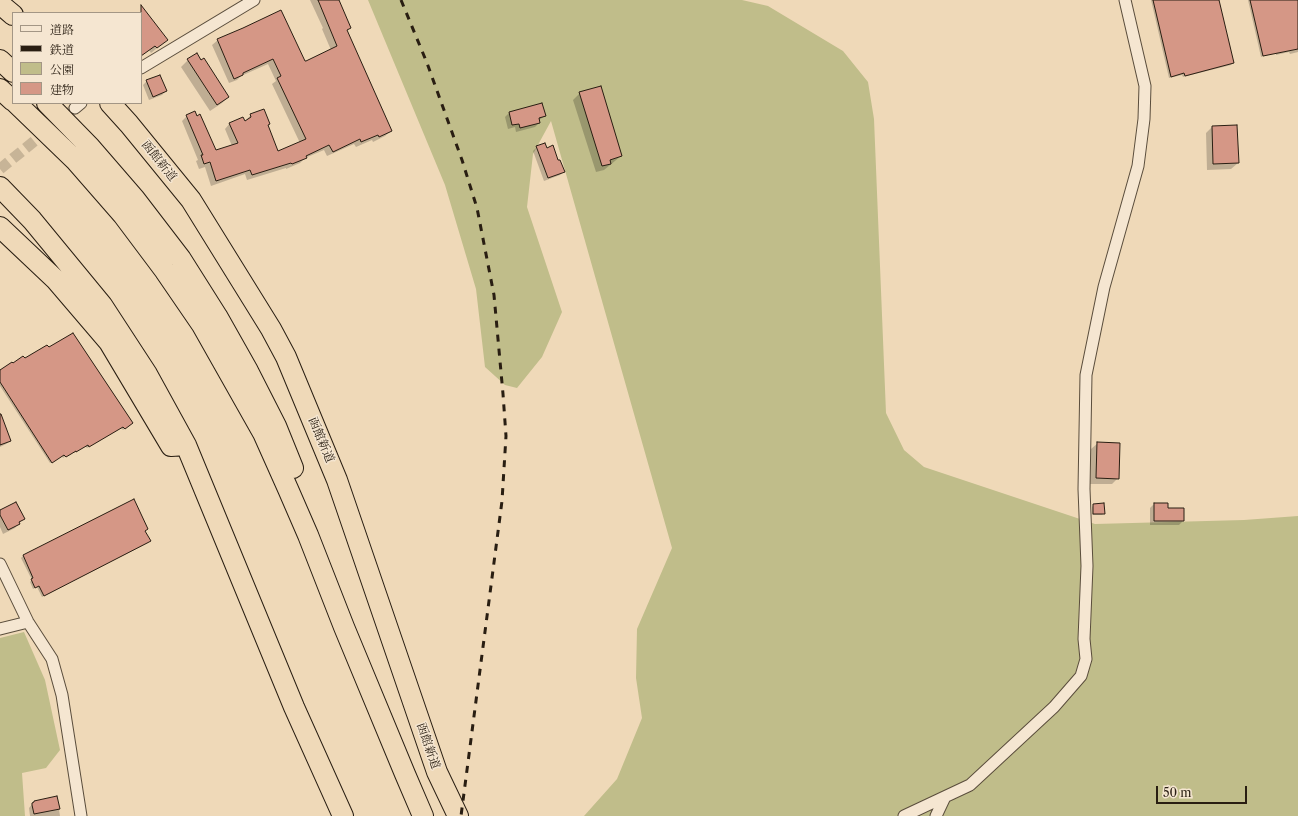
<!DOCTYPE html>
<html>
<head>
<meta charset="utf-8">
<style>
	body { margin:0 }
	#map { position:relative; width:1298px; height:816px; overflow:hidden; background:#efd9b8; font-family:"Libre Caslon Text","Noto Serif JP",serif }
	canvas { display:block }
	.legend { position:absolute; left:12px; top:12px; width:130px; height:92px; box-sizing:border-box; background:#f5e6d1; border:1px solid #a39685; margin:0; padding:5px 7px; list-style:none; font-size:12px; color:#291e12 }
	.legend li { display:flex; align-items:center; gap:8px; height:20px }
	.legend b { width:20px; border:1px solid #a39685 }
	.scale { position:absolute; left:1156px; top:786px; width:91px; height:18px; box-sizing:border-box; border:2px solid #291e12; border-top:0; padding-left:5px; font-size:12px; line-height:14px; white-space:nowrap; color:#291e12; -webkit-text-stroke:3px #f5e6d1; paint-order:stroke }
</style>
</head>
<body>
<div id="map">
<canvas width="1298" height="816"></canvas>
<ul class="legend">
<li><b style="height:5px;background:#f5e6d1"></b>道路</li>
<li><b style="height:5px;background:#291e12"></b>鉄道</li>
<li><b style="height:11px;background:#c0bd8a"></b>公園</li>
<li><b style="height:11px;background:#d59786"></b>建物</li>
</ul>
<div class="scale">50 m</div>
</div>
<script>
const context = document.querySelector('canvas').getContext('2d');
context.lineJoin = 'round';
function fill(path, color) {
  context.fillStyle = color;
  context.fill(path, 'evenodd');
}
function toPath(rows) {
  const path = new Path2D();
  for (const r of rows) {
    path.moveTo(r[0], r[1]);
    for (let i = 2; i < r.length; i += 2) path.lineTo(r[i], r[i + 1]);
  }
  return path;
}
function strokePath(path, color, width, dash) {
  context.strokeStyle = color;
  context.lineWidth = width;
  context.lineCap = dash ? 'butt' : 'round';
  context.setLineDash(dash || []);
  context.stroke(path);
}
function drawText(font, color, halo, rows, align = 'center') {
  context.font = font + ' "Libre Caslon Text","Noto Serif JP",serif';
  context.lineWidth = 3;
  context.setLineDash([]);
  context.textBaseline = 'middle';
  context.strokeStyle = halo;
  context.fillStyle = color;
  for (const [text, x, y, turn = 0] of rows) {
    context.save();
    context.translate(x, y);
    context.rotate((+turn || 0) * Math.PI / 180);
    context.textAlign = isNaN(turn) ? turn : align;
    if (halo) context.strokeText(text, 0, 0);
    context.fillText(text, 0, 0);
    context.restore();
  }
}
fill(toPath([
	[368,0,742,0,768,6,843,51,868,82,874,119,886,413,904,450,924,467,1095,524,1244,520,1298,516,1298,816,584,816,617,779,642,718,636,678,637,629,672,548,551,121,533,154,527,207,562,312,542,357,517,388,505,385,485,367,476,289,445,185],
	[24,632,45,680,60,750,46,768,22,773,25,816,0,816,0,638]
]), '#c0bd8a');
fill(toPath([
	[310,0,338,0,350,27,346,31,391,131,385,136,373,142,372,140,356,147,354,144,327,156,324,150,305,158,300,163,286,169,286,168,247,180,245,174,211,186,205,167,199,169,196,161,198,160,182,121,187,116,215,152,232,146,225,129,230,123,244,122,251,115,268,125,277,153,300,143,272,84,276,81,268,64,241,76,237,80,229,83,212,45,218,40,304,62,331,50,322,29,323,28],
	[1151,0,1218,0,1233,63,1231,65,1183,77,1182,75,1169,78],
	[1248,0,1298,0,1298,52,1290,54,1289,52,1276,55,1276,53,1261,57],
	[144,10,161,45,151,53,149,50,141,56,141,13,140,13],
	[197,54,228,97,222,103,210,111,181,67,188,60],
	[147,81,166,91,162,95,149,100,143,85],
	[580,93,621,156,604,170,596,172,573,100],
	[542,104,545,116,539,120,539,123,535,127,516,132,515,127,508,129,505,117,509,113],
	[1212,127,1238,163,1231,169,1207,170,1206,133],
	[537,147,546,149,558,162,564,171,560,175,544,181,533,151],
	[23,358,132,423,123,430,121,428,87,448,85,446,74,453,74,451,63,458,62,456,50,463,0,386,0,370],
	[0,422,10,441,6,444,0,447],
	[1098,443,1118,478,1112,484,1090,484,1091,449],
	[133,500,148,543,42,597,37,587,33,589,30,582,32,580,21,558,23,556],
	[1154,504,1167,509,1183,521,1179,525,1150,525,1150,508],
	[1094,505,1104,513,1102,515,1092,515,1092,507],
	[0,511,23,519,15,528,3,534,0,527],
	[57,797,60,816,30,816,29,808,34,802]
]), '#0003');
const building = toPath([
	[318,0,339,0,351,28,347,30,392,131,379,137,378,135,361,142,360,139,333,152,329,145,306,156,307,158,292,164,291,163,252,175,250,170,216,181,210,162,204,164,201,155,203,155,186,115,195,111,197,116,200,114,216,150,238,143,229,123,243,117,245,121,251,117,250,114,264,109,270,124,268,125,278,151,306,139,277,78,281,76,273,59,243,73,243,75,234,79,217,39,243,28,281,10,305,61,306,61,337,46,318,0],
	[1153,0,1219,0,1234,63,1185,76,1184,73,1171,77,1153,0],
	[1250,0,1298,0,1298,49,1263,56,1250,0],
	[141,5,168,40,157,48,155,46,141,56,141,5],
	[197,53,201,60,204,58,229,97,217,105,187,59,197,53],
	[160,75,167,91,153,97,146,80,160,75],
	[601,86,622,156,610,160,611,164,602,166,579,92,601,86],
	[542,103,546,116,539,118,540,123,520,128,519,124,512,125,509,112,542,103],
	[1237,125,1239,163,1213,164,1212,126,1237,125],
	[545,143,547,148,553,145,558,160,560,160,565,172,548,178,536,146,545,143],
	[73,333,133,423,125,429,123,427,89,447,88,445,76,452,76,451,66,457,64,455,52,463,0,382,0,370,12,362,13,363,23,356,25,358,47,345,49,347,73,333],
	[0,414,1,414,11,441,0,445,0,414],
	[1097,442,1120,443,1119,479,1096,478,1097,442],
	[134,499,148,529,145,531,151,541,44,596,39,586,35,588,31,579,33,578,23,555,134,499],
	[16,502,25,519,19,522,20,524,8,530,0,515,0,510,16,502],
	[1104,503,1105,514,1093,514,1093,504,1104,503],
	[1154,503,1168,503,1168,508,1184,508,1184,521,1154,521,1154,503],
	[57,796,60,809,34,814,32,805,32,803,34,802,34,801,57,796]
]);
fill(building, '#d59786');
strokePath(building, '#291e12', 1);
strokePath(toPath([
	[0,169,75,108]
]), '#c7b497', 11, [11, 5.5]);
const street = toPath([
	[141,68,254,0],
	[75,108,81,103],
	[0,564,28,622,52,659,62,695,81,816],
	[0,629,28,622],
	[904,816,970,785,1054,707,1081,676,1086,659,1084,639,1087,566,1084,489,1086,375,1104,287,1138,166,1144,119,1145,86,1125,0],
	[936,816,945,797]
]);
const highway = toPath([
	[0,4,13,15],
	[0,60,13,72],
	[0,89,13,101],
	[16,103,75,160,123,215,165,271,202,325,263,433,288,489,308,535,344,627,405,774,423,816],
	[47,103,90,147,135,199,181,259,217,316,248,371,276,426,293,468],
	[110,103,129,124,191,200,271,329,286,357,337,480,437,772,458,816],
	[0,187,32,220,102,305,147,374,186,445,294,707,343,816],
	[0,227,56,280,109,342,171,446,186,445]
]);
strokePath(street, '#5a4d3c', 13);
strokePath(highway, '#291e12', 22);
strokePath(street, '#f5e6d1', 11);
strokePath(highway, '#efd9b8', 20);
strokePath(toPath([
	[401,0,427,63,462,160,477,208,494,295,503,394,506,436,502,501,461,816]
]), '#291e12', 3, [7, 7]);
drawText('12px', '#291e12', '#f5e6d1', [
	["函館新道",159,161,51],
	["函館新道",321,440,67],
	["函館新道",428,746,71]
]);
</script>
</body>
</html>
